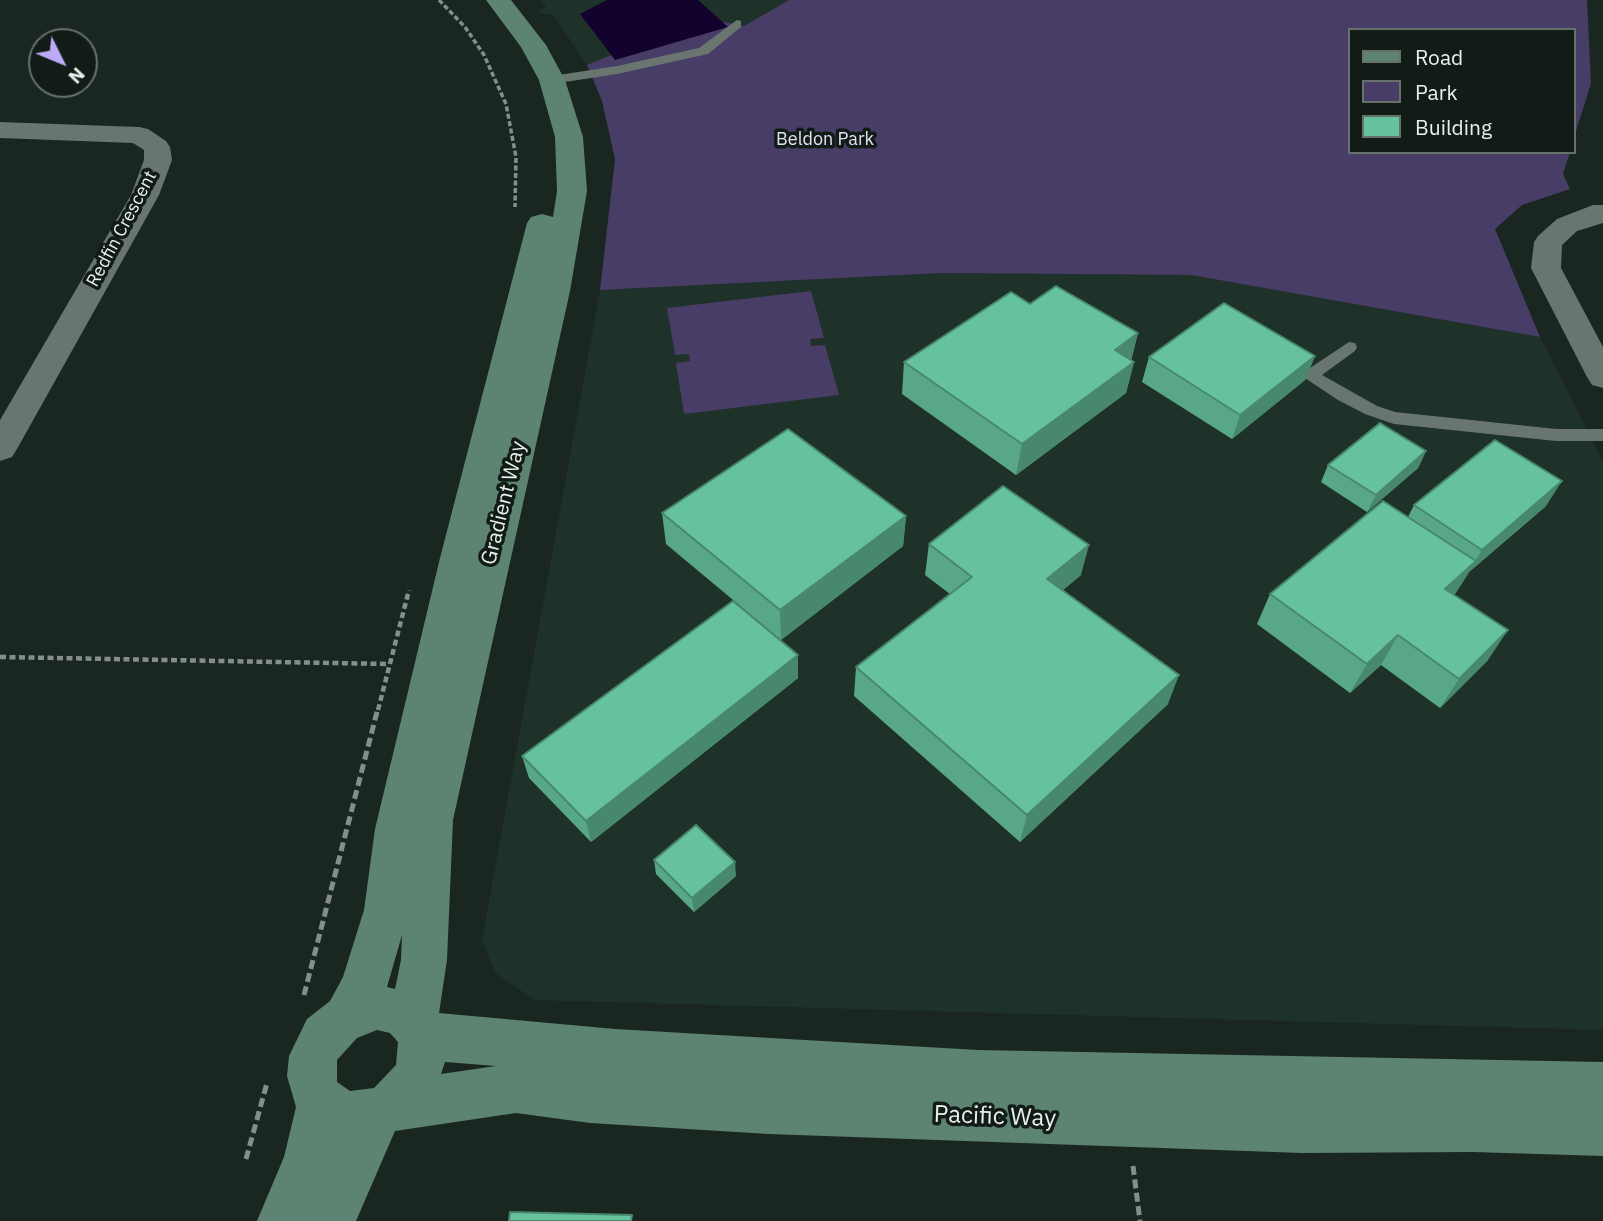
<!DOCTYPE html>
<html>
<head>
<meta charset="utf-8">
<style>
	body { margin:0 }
	#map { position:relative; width:1603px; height:1221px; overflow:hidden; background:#1a2620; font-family:"IBM Plex Sans",sans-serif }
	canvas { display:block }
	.legend { position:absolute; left:1348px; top:28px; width:228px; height:126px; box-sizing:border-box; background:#111c17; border:2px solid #67716c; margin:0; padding:9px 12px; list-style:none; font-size:21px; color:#e8f0ec }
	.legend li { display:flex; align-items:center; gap:14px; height:35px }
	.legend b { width:35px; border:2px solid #67716c }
	.north { position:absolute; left:28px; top:28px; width:70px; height:70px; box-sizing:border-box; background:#111c17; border:2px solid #67716c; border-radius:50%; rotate:133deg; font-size:19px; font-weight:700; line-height:28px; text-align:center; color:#e8f0ec }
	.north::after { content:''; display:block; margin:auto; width:24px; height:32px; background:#bbaaf6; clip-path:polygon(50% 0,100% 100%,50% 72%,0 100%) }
</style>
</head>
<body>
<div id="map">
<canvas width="1603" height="1221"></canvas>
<ul class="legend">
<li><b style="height:9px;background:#5d8373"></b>Road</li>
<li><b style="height:19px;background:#473d66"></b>Park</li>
<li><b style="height:19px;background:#66c29d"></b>Building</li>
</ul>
<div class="north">N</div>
</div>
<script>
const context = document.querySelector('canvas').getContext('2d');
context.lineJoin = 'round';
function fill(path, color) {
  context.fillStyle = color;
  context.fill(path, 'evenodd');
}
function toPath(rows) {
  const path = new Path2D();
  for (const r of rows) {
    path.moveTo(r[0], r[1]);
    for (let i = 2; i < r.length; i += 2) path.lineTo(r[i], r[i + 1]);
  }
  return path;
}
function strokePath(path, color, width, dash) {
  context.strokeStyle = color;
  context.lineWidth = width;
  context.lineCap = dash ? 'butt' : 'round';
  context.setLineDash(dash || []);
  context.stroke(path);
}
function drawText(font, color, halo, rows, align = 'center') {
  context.font = font + ' "IBM Plex Sans",sans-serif';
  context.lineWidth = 7;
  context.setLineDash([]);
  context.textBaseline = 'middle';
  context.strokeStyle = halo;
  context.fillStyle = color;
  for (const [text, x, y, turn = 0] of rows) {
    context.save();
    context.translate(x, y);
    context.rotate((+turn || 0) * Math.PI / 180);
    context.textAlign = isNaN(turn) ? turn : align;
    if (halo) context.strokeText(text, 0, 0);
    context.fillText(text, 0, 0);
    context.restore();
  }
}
fill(toPath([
	[540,0,789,0,744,26,587,65,554,16,538,12,546,7],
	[941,273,1191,275,1540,337,1603,462,1603,1030,535,1000,495,973,482,940,600,290]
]), '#1f322a');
fill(toPath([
	[789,0,1587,0,1591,83,1573,141,1573,30,1349,30,1349,152,1570,152,1563,174,1570,189,1522,205,1495,229,1540,337,1191,275,941,273,600,290,615,159,602,101,587,65,636,45,724,22,744,26],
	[811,291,824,338,810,339,811,346,825,345,839,395,684,414,676,363,690,361,689,354,675,355,667,308]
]), '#473d66');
fill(toPath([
	[607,0,698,0,728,27,615,60,580,14]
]), '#12022d');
strokePath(toPath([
	[439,0,465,27,484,55,506,104,516,157,515,207]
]), '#858f8a', 3.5, [5, 2.5]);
strokePath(toPath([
	[0,657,388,664],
	[378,710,409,590]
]), '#858f8a', 4.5, [6, 3.5]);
strokePath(toPath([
	[304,995,378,708],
	[246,1159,267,1083],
	[1133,1166,1140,1221]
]), '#858f8a', 5, [9, 4.5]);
fill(toPath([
	[737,20,741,21,741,27,708,54,617,74,552,84,545,80,552,76,617,66,699,48,737,20],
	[1349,342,1355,343,1357,347,1355,351,1322,375,1377,406,1395,412,1556,429,1603,429,1603,441,1556,441,1394,424,1365,414,1338,400,1279,361,1287,355,1310,368,1349,342]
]), '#68766f');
fill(toPath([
	[0,122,139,127,148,129,166,141,170,147,172,160,159,195,17,449,12,457,0,461,0,420,131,195,144,160,144,150,133,143,0,138,0,122],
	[1593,205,1603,205,1603,223,1577,231,1562,245,1561,268,1603,347,1603,388,1592,385,1587,377,1531,268,1534,242,1538,236,1557,219,1593,205]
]), '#68766f');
fill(toPath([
	[486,0,511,0,546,45,565,80,583,137,587,191,570,291,453,820,447,960,439,1013,615,1029,978,1050,1603,1062,1603,1156,1473,1152,1302,1153,769,1134,590,1123,516,1113,395,1131,356,1221,257,1221,284,1157,296,1107,287,1076,289,1056,307,1019,330,1001,343,977,364,910,375,829,440,558,527,223,531,217,542,214,553,217,557,191,555,137,539,80,521,47,486,0],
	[402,935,401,960,395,989,387,987,402,935],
	[377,1030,390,1033,398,1042,396,1065,374,1088,350,1091,337,1082,337,1060,357,1038,377,1030],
	[445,1062,496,1066,441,1074,445,1062]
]), '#5d8373');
fill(toPath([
	[1138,333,1131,360,1134,362,1126,393,1016,475,902,394,904,362],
	[1315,356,1305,380,1232,439,1142,382,1149,357],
	[1426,451,1418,468,1367,512,1321,482,1328,465],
	[1414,505,1546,506,1469,572,1457,591,1454,595,1488,660,1440,708,1381,665,1350,693,1257,624,1270,594,1408,517],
	[662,513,906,516,903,546,781,640,666,544],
	[929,544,1081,575,1063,590,1168,704,1020,842,854,696,856,667,950,594,925,575],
	[798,655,798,678,591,842,529,778,522,756],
	[654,860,736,876,694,912,656,874]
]), '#58a787');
fill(toPath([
	[1138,333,1130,365,1134,362,1126,393,1016,475,1022,444,1115,350],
	[1315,356,1305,380,1232,439,1240,415],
	[1426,451,1418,468,1367,512,1376,495],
	[1562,481,1546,506,1469,572,1457,591,1427,619,1445,589,1474,563,1482,550],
	[906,516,903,546,781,640,780,610],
	[1089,545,1081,575,1040,609,1047,579],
	[1508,630,1488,660,1440,708,1459,679],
	[1398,635,1381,665,1350,693,1367,664],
	[798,655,798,678,591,842,586,821],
	[1179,675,1168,704,1020,842,1027,815],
	[735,862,736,876,694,912,692,898]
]), '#47886e');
const building = toPath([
	[1056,286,1138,333,1115,350,1134,362,1022,444,904,362,1011,292,1030,304,1056,286],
	[1224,303,1315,356,1240,415,1149,357,1224,303],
	[1380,423,1426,451,1376,495,1328,465,1380,423],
	[788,429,906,516,780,610,662,513,788,429],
	[1495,440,1562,481,1482,550,1414,505,1495,440],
	[1003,486,1089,545,1047,579,1179,675,1027,815,856,667,972,577,929,544,1003,486],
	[1383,501,1476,561,1445,589,1508,630,1459,679,1398,635,1367,664,1270,594,1383,501],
	[733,601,798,655,586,821,522,756,733,601],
	[696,825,735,862,692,898,654,860,696,825],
	[510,1212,632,1215,631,1221,509,1221,510,1212]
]);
fill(building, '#66c29d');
strokePath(building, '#47886e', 2);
drawText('18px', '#e2dff2', '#111c17', [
	["Beldon Park",825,140]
]);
drawText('18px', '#e8f0ec', '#111c17', [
	["Redfin Crescent",122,229,-62]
]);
drawText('21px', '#e8f0ec', '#111c17', [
	["Gradient Way",504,503,-76]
]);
drawText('24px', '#e8f0ec', '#111c17', [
	["Pacific Way",995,1117,2]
]);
</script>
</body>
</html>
